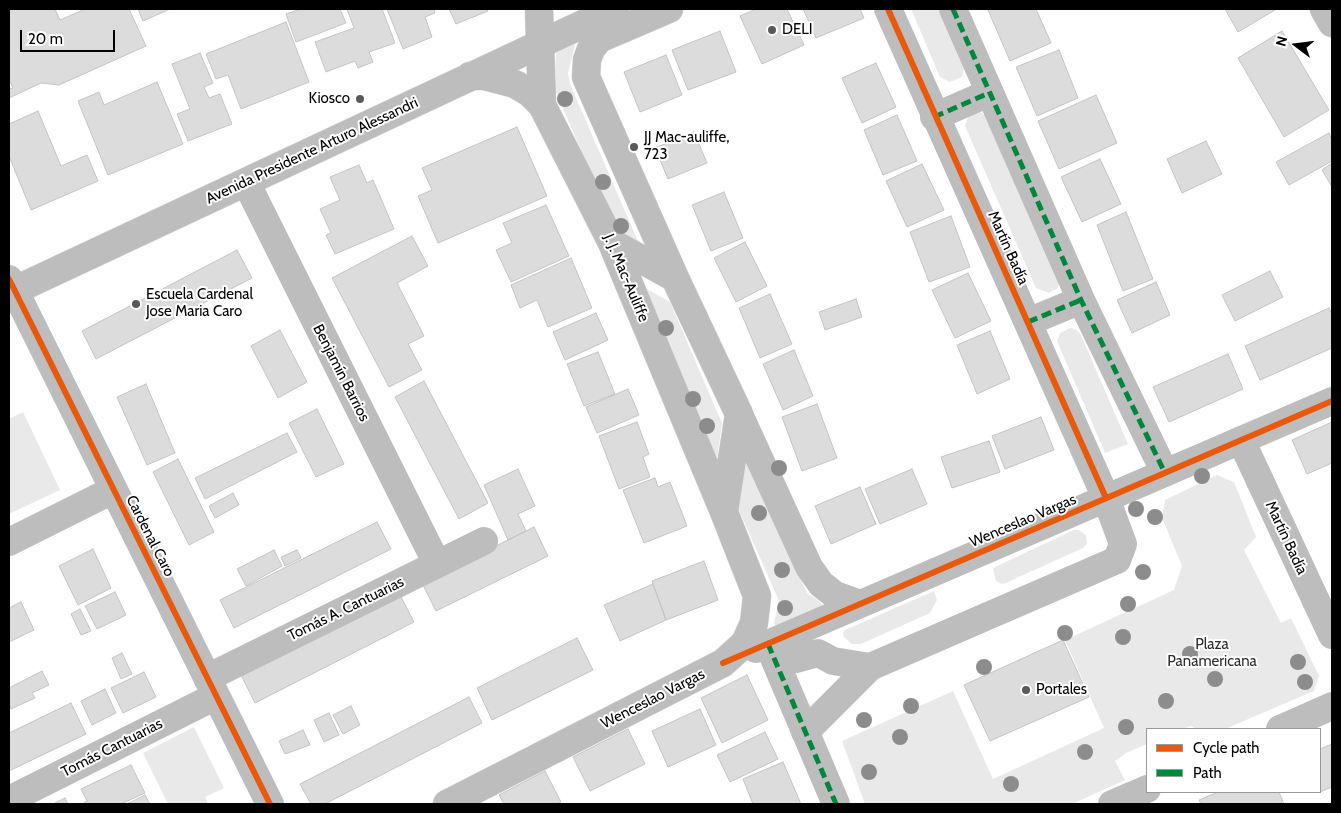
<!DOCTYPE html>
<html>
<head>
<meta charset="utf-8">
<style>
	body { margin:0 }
	#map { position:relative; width:1341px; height:813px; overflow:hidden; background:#fff; font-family:Cabin,sans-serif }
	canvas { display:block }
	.frame { position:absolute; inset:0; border:10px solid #000; pointer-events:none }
	.legend { position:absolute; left:1146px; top:728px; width:175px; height:65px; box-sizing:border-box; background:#fff; border:1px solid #999; margin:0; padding:6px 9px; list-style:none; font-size:15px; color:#000 }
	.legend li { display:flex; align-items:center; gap:10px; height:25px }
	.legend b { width:25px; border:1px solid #999 }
	.north { position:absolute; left:1271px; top:20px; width:50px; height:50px; -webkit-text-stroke:4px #fff; paint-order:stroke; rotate:285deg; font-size:14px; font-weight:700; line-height:20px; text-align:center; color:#000 }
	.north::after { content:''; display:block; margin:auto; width:18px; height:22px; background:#000; clip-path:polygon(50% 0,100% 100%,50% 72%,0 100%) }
	.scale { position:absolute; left:20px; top:30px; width:95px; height:22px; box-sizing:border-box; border:2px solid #000; border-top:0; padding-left:6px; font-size:15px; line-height:18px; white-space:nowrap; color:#000; -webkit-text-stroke:4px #fff; paint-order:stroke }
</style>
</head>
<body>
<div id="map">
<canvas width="1341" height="813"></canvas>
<div class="frame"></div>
<ul class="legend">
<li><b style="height:6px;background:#e8590c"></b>Cycle path</li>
<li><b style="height:6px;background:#00873e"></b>Path</li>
</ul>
<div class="north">N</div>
<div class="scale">20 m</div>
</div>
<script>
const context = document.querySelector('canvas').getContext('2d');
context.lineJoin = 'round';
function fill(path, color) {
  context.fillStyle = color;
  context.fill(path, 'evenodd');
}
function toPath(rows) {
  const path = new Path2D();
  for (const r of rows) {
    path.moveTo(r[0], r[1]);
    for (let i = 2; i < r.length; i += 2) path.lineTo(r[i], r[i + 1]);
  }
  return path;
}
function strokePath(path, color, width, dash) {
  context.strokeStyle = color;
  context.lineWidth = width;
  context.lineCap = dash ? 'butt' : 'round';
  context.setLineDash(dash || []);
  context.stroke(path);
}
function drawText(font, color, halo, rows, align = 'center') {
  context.font = font + ' Cabin,sans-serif';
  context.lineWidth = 4;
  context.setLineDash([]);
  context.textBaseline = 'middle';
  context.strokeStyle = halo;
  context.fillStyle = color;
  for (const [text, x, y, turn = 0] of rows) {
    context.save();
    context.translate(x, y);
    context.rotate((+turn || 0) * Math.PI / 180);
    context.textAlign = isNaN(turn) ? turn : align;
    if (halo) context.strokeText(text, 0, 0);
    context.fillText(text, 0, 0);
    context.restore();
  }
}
fill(toPath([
	[911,9,942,9,965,65,962,77,950,82,940,77],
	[577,37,568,73,570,84,641,248,616,231,555,90,556,55,558,50],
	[979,112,990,117,1059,283,1058,288,1049,293,1036,288,965,126,968,117],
	[638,284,670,302,722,423,716,466],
	[1070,328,1075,329,1080,333,1128,444,1105,453,1057,341,1060,333],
	[23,412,60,490,9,514,9,419],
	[746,458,807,593,818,600,824,607,776,629,774,623,779,601,739,510,738,503],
	[1217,475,1234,482,1256,537,1244,550,1281,623,1291,618,1319,676,1314,691,1225,729,1196,729,1191,726,1182,729,1147,729,1147,744,1126,753,1115,761,1125,780,1072,804,865,804,842,741,953,691,993,779,1104,728,1065,640,1174,590,1182,566,1162,518,1165,500],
	[1074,530,1079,530,1086,535,1087,544,1083,548,1008,582,1002,584,996,581,993,569,997,566],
	[934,591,937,600,930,613,861,644,852,644,844,637,843,633,845,630],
	[194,727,224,788,205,797,208,804,168,804,143,753]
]), '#e9e9e9');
const building = toPath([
	[9,9,55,9,60,20,85,9,129,9,146,46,59,85,41,83,9,98,9,89,13,88,9,79,9,9],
	[138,9,170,9,143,21,138,9],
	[301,9,340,9,346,23,296,42,286,14,301,9],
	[347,9,382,9,395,43,369,52,373,62,358,68,355,61,326,72,315,42,354,28,347,9],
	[387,9,434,9,435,13,425,17,432,37,403,49,387,9],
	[449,9,487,9,488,11,456,24,449,9],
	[756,9,787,9,804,45,762,64,740,16,756,9],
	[803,9,860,9,864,18,816,38,803,9],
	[991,9,1036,9,1051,43,1010,61,988,10,991,9],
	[1225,9,1274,9,1275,10,1238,32,1225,9],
	[286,22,309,82,241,109,228,75,216,79,206,54,286,22],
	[720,31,736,72,688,90,672,50,720,31],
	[1282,31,1329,110,1284,137,1238,58,1282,31],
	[1059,50,1078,98,1037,116,1016,67,1059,50],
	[200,53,213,83,204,87,209,98,220,94,232,124,188,141,177,114,190,109,172,64,200,53],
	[666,55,682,95,640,112,624,72,666,55],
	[876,63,896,107,862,123,842,78,876,63],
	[157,82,183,144,108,175,78,101,99,92,104,105,157,82],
	[1096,95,1117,143,1059,169,1038,121,1096,95],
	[38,111,61,166,87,155,98,181,31,210,9,156,9,124,38,111],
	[897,115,917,161,883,175,864,130,897,115],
	[517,127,547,196,438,243,418,196,432,190,422,168,517,127],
	[694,132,707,163,668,179,655,148,694,132],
	[1329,133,1332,140,1332,161,1289,185,1276,162,1329,133],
	[1206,141,1222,174,1182,193,1167,159,1206,141],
	[1100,159,1121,204,1082,222,1061,177,1100,159],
	[1332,163,1332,187,1322,170,1332,163],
	[922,164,944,210,907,227,886,181,922,164],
	[359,165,367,183,373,180,394,229,335,254,326,235,331,233,320,209,340,200,330,177,359,165],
	[724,192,743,238,711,251,692,205,724,192],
	[546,205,569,256,511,282,496,250,512,243,503,223,546,205],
	[1126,212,1153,279,1123,291,1097,225,1126,212],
	[951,216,970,267,929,282,910,232,951,216],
	[412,236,428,266,397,283,424,336,408,344,422,370,389,387,332,278,412,236],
	[745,242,767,286,736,302,714,258,745,242],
	[237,250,252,278,96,359,82,331,237,250],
	[571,258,592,308,548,327,537,300,520,308,511,285,571,258],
	[1270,271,1283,297,1235,321,1222,295,1270,271],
	[968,273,991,321,955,338,932,290,968,273],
	[1156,282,1170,315,1132,333,1117,300,1156,282],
	[770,294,792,344,760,358,739,308,770,294],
	[856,299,862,317,825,330,819,312,856,299],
	[1329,308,1332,314,1332,348,1260,380,1245,346,1329,308],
	[596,313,608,340,565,360,553,332,596,313],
	[280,330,307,382,278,398,251,346,280,330],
	[990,331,1010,379,977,394,957,345,990,331],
	[794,350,813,396,783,410,763,364,794,350],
	[598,352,615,394,584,406,567,364,598,352],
	[1228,354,1243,389,1169,422,1153,387,1228,354],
	[424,381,488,503,459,519,395,397,424,381],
	[146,384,175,453,147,465,117,397,146,384],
	[628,389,639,415,597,433,586,407,628,389],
	[817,404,837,458,802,471,782,417,817,404],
	[317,409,344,464,316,477,289,423,317,409],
	[1041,417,1054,450,1005,469,992,436,1041,417],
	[637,422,649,454,643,457,650,477,619,489,599,436,637,422],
	[1332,422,1332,463,1307,474,1292,440,1332,422],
	[287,433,297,452,205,499,195,478,287,433],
	[989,441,1000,472,952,488,941,457,989,441],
	[178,459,214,532,189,545,153,472,178,459],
	[518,469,535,506,518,514,526,531,508,540,484,485,518,469],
	[912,469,927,504,880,524,865,489,912,469],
	[655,478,658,487,670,482,687,526,644,543,623,490,655,478],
	[860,487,876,524,831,544,815,506,860,487],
	[233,493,239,505,215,518,209,506,233,493],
	[377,522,391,549,234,628,220,600,377,522],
	[534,527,548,556,436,611,422,583,534,527],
	[93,549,111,588,78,605,59,566,93,549],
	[274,550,282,566,246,586,237,569,274,550],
	[297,550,301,558,285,566,281,557,297,550],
	[704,561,718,600,666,620,652,581,704,561],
	[653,584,666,620,620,641,604,605,653,584],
	[398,591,414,622,255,703,239,671,398,591],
	[115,592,126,615,97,629,85,606,115,592],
	[21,602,34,630,9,642,9,608,21,602],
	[80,609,91,631,81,635,71,614,80,609],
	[577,638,593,670,492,720,477,688,577,638],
	[1063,640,1089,697,990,741,964,685,1063,640],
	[122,653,132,674,121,679,112,658,122,653],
	[42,671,49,685,32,693,35,698,11,709,9,704,9,688,42,671],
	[144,672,156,697,123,713,111,688,144,672],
	[747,675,768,720,722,743,701,698,747,675],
	[105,689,116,713,92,725,81,701,105,689],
	[469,697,482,723,325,804,311,804,300,784,469,697],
	[71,703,86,734,9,771,9,733,71,703],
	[351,706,360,725,343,734,333,715,351,706],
	[700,709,716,745,668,767,652,731,700,709],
	[329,713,339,735,324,742,314,720,329,713],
	[628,729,645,764,590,791,573,757,628,729],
	[303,730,310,745,285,754,279,741,303,730],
	[765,732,778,759,730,782,717,755,765,732],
	[1332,744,1332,787,1320,792,1320,749,1332,744],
	[783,762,801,804,753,804,743,779,783,762],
	[131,765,145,793,121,804,82,804,87,801,81,789,131,765],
	[545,771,561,802,557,804,504,804,499,795,545,771],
	[1218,792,1279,792,1284,804,1201,804,1199,800,1218,792],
	[145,795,150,804,127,804,145,795],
	[65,798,68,804,53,804,65,798]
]);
fill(building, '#dcdcdc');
strokePath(building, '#c4c4c4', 1);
const major = toPath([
	[669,9,599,39,591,49,587,60,586,77,675,278,739,414,724,511],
	[1324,9,1332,23],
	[470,76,484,76,515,84,530,93,542,105],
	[612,243,675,278],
	[9,293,615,9],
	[447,804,723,663,745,643,754,623,757,596,724,512,612,243,542,105,539,9]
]);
strokePath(major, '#dbdbdb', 29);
strokePath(toPath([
	[953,9,1081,300,1165,473],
	[934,117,989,93],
	[246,182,437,564],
	[9,279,270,804],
	[1028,322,1081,300],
	[739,414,809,567,821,584,835,595,860,604],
	[1241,440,1332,635],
	[9,542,113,490],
	[768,644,796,659,818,653,833,661,870,667,1117,560,1123,544,1106,498,888,9],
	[768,644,836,804],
	[756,649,1332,401],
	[207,678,484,541],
	[1280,729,1332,706],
	[805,732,870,667],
	[9,800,216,696],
	[1112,804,1147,789]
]), '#bdbdbd', 28);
strokePath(major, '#bdbdbd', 28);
strokePath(toPath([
	[953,9,1081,300,1165,473],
	[934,117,989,93],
	[1028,322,1081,300],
	[768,644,836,804]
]), '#00873e', 5, [10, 5]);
strokePath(toPath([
	[888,9,1106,498],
	[9,279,270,804],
	[723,663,1332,401]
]), '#e8590c', 6);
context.fillStyle = '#8c8c8c';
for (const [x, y] of [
	[565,99],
	[603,182],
	[621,226],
	[666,328],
	[693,399],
	[707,426],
	[779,468],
	[1202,476],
	[1136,509],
	[759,513],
	[1155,517],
	[782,570],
	[1143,572],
	[1128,604],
	[785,608],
	[1065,633],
	[1123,637],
	[1190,654],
	[1298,662],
	[984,667],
	[1215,679],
	[1305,682],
	[1166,701],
	[911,706],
	[864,720],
	[1126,727],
	[900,737],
	[1085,752],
	[869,772],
	[1011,784]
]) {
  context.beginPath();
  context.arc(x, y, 8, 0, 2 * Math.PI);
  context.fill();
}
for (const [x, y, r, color] of [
	[772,30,5,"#595959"],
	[360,99,5,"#595959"],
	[634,147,5,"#595959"],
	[136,304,5,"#595959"],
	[1026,690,5,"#595959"]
]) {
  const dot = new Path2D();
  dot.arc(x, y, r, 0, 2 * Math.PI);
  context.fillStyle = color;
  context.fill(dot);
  strokePath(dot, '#fff', 2);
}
drawText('15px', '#000', '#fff', [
	["DELI",782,30],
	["Kiosco",350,99,"right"],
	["JJ Mac-auliffe,",644,138],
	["723",644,155],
	["Escuela Cardenal",146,295],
	["Jose Maria Caro",146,312],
	["Portales",1036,690]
], 'left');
drawText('15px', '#000', '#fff', [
	["Avenida Presidente Arturo Alessandri",312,151,-25],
	["Martín Badía",1008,248,66],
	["J. J. Mac-Auliffe",626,278,67],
	["Benjamín Barrios",341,373,63],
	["Wenceslao Vargas",1023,521,-23],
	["Cardenal Caro",150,536,63],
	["Martín Badía",1286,538,65],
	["Tomás A. Cantuarias",346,609,-26],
	["Wenceslao Vargas",653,699,-27],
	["Tomás Cantuarias",112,748,-27]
]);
drawText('15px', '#2e2e2e', '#fff', [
	["Plaza",1212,645],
	["Panamericana",1212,662]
]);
</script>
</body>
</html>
